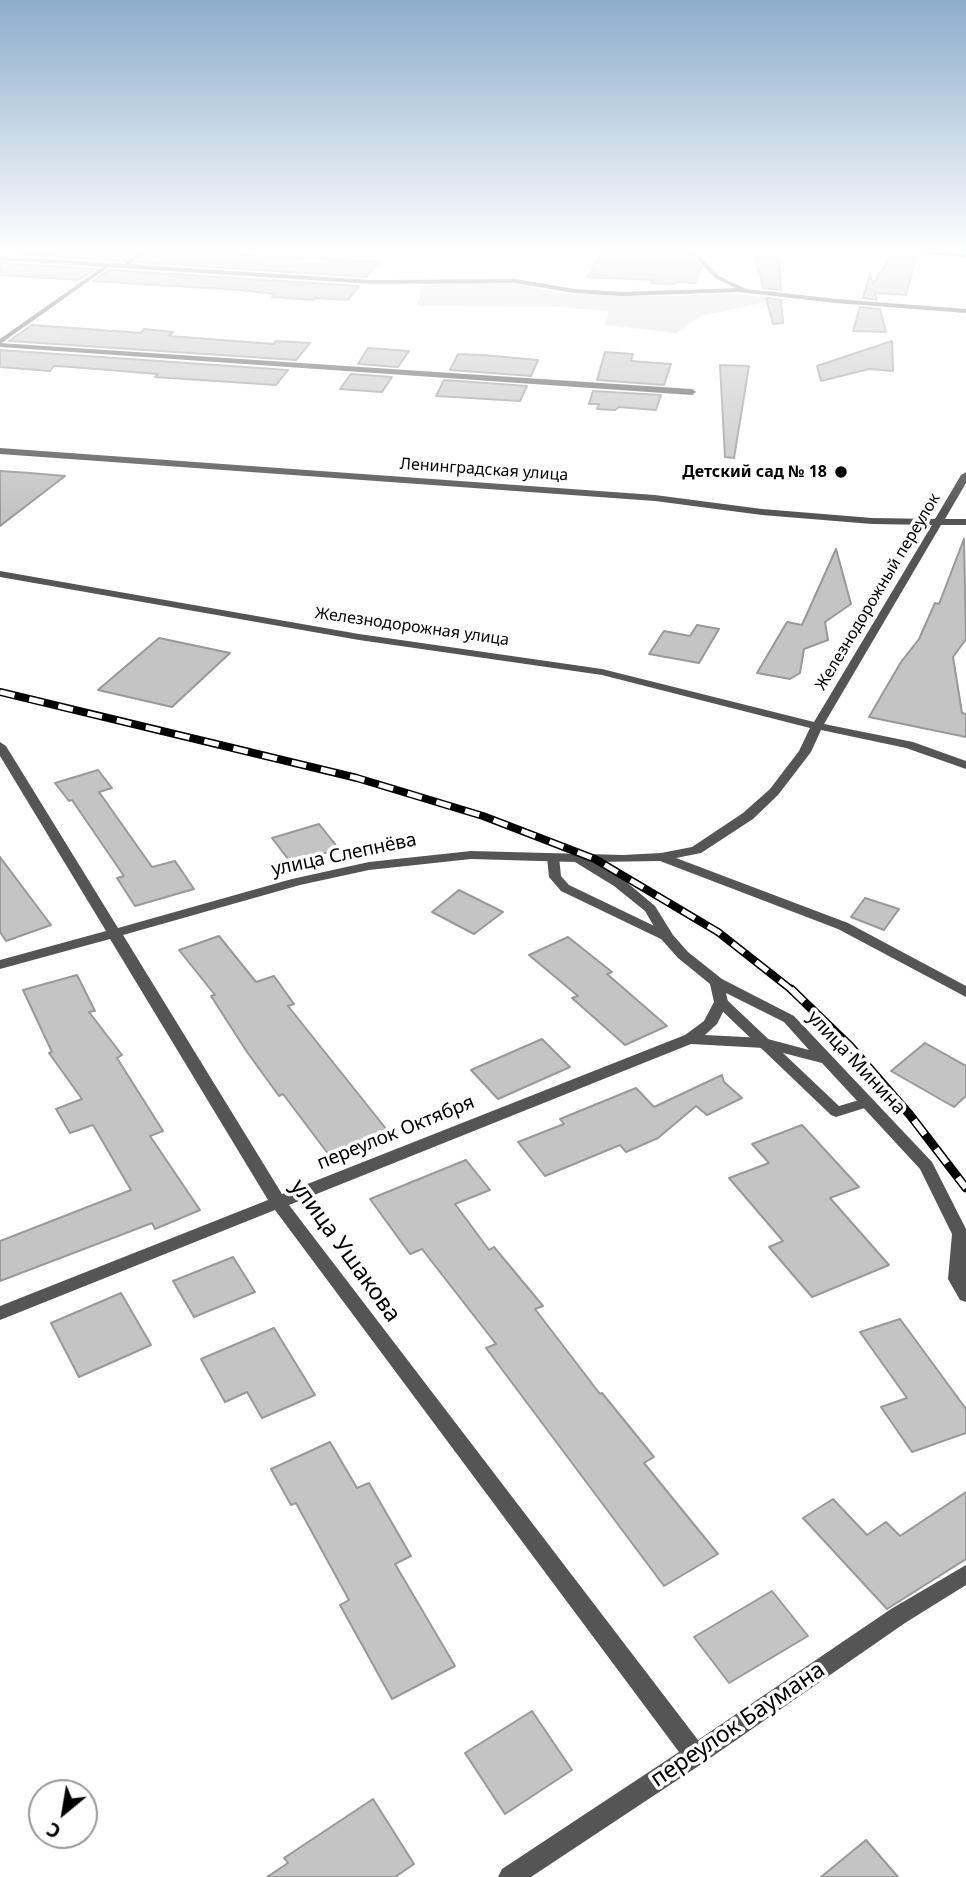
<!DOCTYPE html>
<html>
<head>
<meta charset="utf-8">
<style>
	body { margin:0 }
	#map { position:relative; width:966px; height:1877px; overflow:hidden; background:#fff; font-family:"Noto Sans",sans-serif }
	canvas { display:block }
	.north { position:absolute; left:28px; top:1779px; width:70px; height:70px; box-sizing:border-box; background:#fff; border:2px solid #999; border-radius:50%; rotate:210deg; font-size:19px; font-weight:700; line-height:28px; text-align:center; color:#000 }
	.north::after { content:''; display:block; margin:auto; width:24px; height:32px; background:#000; clip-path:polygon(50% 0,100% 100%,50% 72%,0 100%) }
</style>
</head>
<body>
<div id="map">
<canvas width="966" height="1877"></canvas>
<div class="north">С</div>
</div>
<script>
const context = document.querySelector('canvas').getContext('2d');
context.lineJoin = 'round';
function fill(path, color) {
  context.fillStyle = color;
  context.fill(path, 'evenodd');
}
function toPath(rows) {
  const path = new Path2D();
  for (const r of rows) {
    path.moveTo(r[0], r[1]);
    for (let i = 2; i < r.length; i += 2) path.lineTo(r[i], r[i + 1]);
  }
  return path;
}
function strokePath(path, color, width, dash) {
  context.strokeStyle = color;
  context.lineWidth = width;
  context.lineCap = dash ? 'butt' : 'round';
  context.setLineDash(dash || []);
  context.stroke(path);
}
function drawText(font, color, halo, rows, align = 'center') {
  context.font = font + ' "Noto Sans",sans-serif';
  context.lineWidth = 7;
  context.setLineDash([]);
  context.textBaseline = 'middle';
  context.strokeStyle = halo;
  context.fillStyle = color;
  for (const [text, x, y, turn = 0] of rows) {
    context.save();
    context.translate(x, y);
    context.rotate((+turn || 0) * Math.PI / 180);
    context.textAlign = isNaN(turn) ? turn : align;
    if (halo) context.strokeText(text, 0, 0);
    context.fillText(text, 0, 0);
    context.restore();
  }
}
fill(toPath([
	[450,283,517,284,564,294,678,296,720,293,795,300,766,302,701,316,676,333,605,325,609,311,558,307,417,306,422,286]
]), '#dcdcdc');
const building = toPath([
	[0,250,140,250,123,261,0,253,0,250],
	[153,250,193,250,191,252,379,262,366,277,138,262,153,250],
	[604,250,686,252,701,268,695,283,676,282,675,284,651,283,652,280,587,277,604,250],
	[755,256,779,258,781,290,763,288,755,256],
	[891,256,916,258,906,295,875,293,877,300,863,298,870,274,873,284,891,256],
	[0,263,95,269,79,280,0,275,0,263],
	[109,270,359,286,348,300,315,298,314,300,272,297,275,294,240,290,93,281,109,270],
	[766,298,781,300,783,323,773,324,766,298],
	[860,307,880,309,886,332,853,331,860,307],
	[32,325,141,333,144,329,173,332,169,336,274,344,276,341,310,343,296,360,9,341,32,325],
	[892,341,893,371,869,369,821,381,817,366,892,341],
	[368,348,409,351,398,367,358,364,368,348],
	[0,350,288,370,276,385,155,377,158,374,71,367,54,366,50,371,0,367,0,350],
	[605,352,633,354,631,361,671,364,664,385,597,380,605,352],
	[458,354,482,355,538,360,531,376,450,370,458,354],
	[720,365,749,366,734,458,725,457,720,365],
	[351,374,392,377,382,392,340,389,351,374],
	[444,380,527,386,520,401,436,396,444,380],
	[593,391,661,395,656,410,619,407,615,410,597,409,599,404,589,404,593,391],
	[0,471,30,473,65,476,0,526,0,471],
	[964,539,966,639,953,657,962,713,966,714,966,737,869,717,901,662,919,639,935,603,939,604,964,539],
	[836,549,851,604,825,622,828,640,804,649,800,673,790,679,757,673,787,622,802,625,836,549],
	[697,625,719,629,699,663,649,654,664,631,690,636,697,625],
	[159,638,230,653,172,707,98,690,159,638],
	[98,770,112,788,99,792,152,867,175,861,194,889,135,906,117,878,124,876,72,800,69,801,55,783,98,770],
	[319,824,339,849,291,863,272,838,319,824],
	[0,857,51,925,6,941,0,932,0,857],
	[459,890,503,912,474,934,432,912,459,890],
	[865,898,899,909,884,930,851,917,865,898],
	[219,936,256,982,274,976,294,1004,288,1006,391,1135,332,1159,283,1094,279,1096,247,1052,211,996,215,995,179,950,219,936],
	[568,937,612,972,607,974,667,1026,625,1045,572,998,578,996,529,955,568,937],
	[77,975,95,1011,89,1012,122,1055,117,1058,163,1131,150,1136,200,1210,155,1229,152,1223,0,1281,0,1241,131,1190,93,1125,70,1133,56,1109,82,1099,49,1053,52,1052,23,990,77,975],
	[542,1039,570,1067,498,1099,471,1070,542,1039],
	[925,1043,966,1066,966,1096,954,1107,891,1071,925,1043],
	[722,1075,724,1082,742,1098,707,1115,696,1106,658,1138,626,1152,620,1145,545,1176,518,1142,564,1124,560,1119,636,1088,654,1107,722,1075],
	[802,1125,859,1187,830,1198,889,1265,812,1297,769,1247,783,1241,729,1178,769,1163,752,1144,802,1125],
	[466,1160,490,1190,455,1204,489,1250,494,1247,543,1306,535,1309,600,1394,602,1393,654,1457,644,1463,718,1554,664,1586,486,1348,496,1344,422,1249,410,1254,370,1199,466,1160],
	[233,1257,255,1292,194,1317,173,1281,233,1257],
	[121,1293,151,1345,79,1377,51,1323,121,1293],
	[900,1319,966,1409,966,1433,912,1452,881,1407,907,1398,860,1332,900,1319],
	[274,1328,315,1395,262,1418,247,1392,225,1402,201,1359,274,1328],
	[330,1442,357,1488,369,1483,411,1556,395,1564,455,1666,392,1699,340,1605,349,1600,296,1503,291,1505,271,1469,330,1442],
	[966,1492,966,1559,887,1609,803,1518,833,1499,867,1535,886,1522,900,1536,966,1492],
	[772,1591,808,1636,729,1683,694,1637,772,1591],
	[532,1711,572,1770,505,1814,465,1753,532,1711],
	[373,1799,414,1864,395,1877,267,1877,288,1863,284,1858,373,1799],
	[866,1840,898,1877,821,1877,866,1840]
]);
fill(building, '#c4c4c4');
strokePath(building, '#999', 2);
fill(toPath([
	[144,250,151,250,129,265,125,265,125,263,144,250],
	[688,250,694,250,719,276,746,289,746,291,742,291,715,278,688,250],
	[108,263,113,264,0,344,0,339,108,263],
	[553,854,559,857,561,876,569,885,671,934,673,937,671,940,663,940,561,891,549,877,547,857,553,854],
	[721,998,726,999,839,1106,866,1098,871,1100,873,1103,871,1106,836,1117,831,1115,716,1005,715,1002,721,998]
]), '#555');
fill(toPath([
	[893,250,966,253,966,257,897,252,893,250],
	[0,256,372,280,515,279,575,289,621,292,738,288,836,299,966,309,966,313,836,303,738,292,621,296,575,293,515,283,372,284,0,260,0,256],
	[0,343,692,389,696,392,692,395,0,347,0,343],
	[0,448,655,495,762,509,872,518,935,519,961,475,966,472,966,483,945,519,966,519,966,525,941,525,824,724,913,742,966,761,966,769,906,748,821,730,811,752,778,795,753,819,701,853,676,858,848,923,966,986,966,997,838,929,660,861,594,862,624,880,655,906,673,935,688,952,722,979,794,1016,932,1162,966,1229,966,1302,960,1300,948,1279,952,1234,920,1169,822,1063,764,1048,691,1044,289,1205,698,1740,891,1609,966,1565,966,1585,905,1623,703,1763,531,1877,498,1877,502,1869,679,1752,275,1210,0,1320,0,1306,268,1200,110,939,0,969,0,960,106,931,0,756,0,742,6,746,118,928,292,879,369,862,471,851,623,855,661,853,692,847,743,813,770,789,799,751,810,728,602,675,359,640,0,577,0,571,359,634,602,669,814,722,932,525,872,524,762,515,655,501,0,454,0,448],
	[471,859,575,862,614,886,645,911,662,940,678,958,710,984,714,1002,704,1021,685,1035,282,1194,123,935,300,885,369,870,471,859],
	[726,993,784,1022,809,1050,764,1038,705,1035,717,1024,728,1002,726,993]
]), '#555');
const railFar1 = toPath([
	[0,692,357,778,483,816,595,859,718,932,793,991]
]);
const rail = toPath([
	[791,989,850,1046,910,1115,966,1188]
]);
strokePath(railFar1, '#000', 8);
strokePath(rail, '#000', 9);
strokePath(railFar1, '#fff', 5, [15]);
strokePath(rail, '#fff', 6, [18]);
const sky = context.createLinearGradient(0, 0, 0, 512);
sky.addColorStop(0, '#8cadcc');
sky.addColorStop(0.49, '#fff');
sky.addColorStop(1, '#ffffff00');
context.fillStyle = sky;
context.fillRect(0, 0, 966, 512);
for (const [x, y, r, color] of [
	[841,472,7,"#000"]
]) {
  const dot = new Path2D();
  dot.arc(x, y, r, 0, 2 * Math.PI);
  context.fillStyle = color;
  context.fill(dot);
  strokePath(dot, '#fff', 2.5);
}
drawText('16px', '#000', '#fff', [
	["Ленинградская улица",484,470,4],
	["Железнодорожный переулок",878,592,-59],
	["Железнодорожная улица",412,627,8]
]);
drawText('bold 16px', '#000', '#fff', [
	["Детский сад № 18",827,472]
], 'right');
drawText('19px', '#000', '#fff', [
	["улица Слепнёва",344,855,-12],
	["улица Минина",856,1063,47],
	["переулок Октября",396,1133,-22]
]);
drawText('23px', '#000', '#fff', [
	["улица Ушакова",345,1251,54],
	["переулок Баумана",738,1725,-34]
]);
</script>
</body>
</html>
